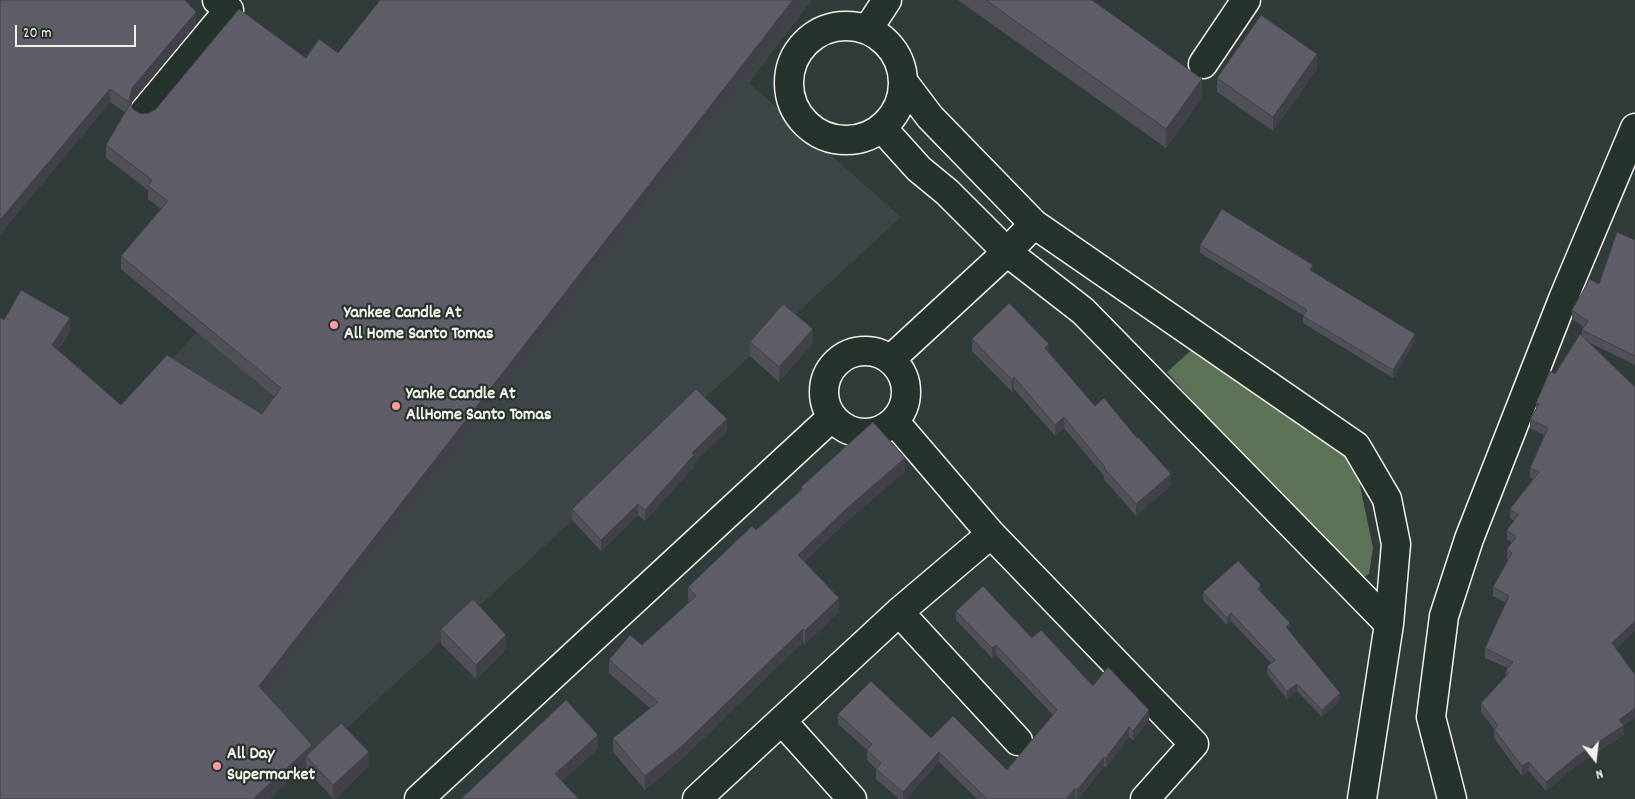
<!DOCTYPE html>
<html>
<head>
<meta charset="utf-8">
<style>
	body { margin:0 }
	#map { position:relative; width:1635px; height:799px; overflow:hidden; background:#313b39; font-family:Dekko,sans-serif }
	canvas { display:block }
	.north { position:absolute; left:1570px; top:734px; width:50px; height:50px; -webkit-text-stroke:4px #26332d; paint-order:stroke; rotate:164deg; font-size:14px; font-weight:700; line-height:20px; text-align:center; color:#f4f1e8 }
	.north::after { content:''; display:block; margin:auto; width:18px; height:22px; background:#f4f1e8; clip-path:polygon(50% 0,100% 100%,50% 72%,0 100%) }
	.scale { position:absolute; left:15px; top:25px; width:121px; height:22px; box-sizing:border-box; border:2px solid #f4f1e8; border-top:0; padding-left:6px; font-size:15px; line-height:18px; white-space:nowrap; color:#f4f1e8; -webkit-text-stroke:4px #26332d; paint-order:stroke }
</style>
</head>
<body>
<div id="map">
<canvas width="1635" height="799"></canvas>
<div class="north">N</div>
<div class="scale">20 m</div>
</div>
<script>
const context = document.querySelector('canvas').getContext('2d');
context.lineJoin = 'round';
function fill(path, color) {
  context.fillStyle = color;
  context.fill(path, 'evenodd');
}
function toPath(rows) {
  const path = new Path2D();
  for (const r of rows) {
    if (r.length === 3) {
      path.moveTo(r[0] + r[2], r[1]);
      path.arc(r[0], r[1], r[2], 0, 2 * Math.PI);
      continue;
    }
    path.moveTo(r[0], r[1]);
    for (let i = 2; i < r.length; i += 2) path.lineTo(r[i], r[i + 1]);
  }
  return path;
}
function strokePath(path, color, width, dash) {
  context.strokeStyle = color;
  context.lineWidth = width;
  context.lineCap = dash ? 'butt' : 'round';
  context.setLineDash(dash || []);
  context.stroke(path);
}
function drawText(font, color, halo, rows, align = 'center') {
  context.font = font + ' Dekko,sans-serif';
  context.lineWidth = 4.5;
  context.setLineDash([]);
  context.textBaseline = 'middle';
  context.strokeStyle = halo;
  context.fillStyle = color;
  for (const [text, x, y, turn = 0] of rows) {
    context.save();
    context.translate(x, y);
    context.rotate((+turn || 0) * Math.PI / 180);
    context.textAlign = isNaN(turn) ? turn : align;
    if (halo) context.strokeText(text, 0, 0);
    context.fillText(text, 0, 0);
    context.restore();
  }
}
fill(toPath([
	[501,0,812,0,749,83,901,217,270,799,0,799,0,547]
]), '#3e4547');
fill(toPath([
	[1196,346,1341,447,1359,481,1373,548,1369,574,1358,580,1347,576,1167,372]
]), '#5c7358');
const street = toPath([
	[846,83,57],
	[868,29,887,0],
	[1203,64,1246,0],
	[905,84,930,117,1034,224,1356,446,1387,499,1396,544,1389,624,1362,799],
	[144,112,229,10,217,0],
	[882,128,919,169,947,192,1007,252,1083,311,1389,624],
	[865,392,41],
	[891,359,1007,252,1034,224],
	[895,422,991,534,1194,744,1145,799],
	[899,612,1018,741],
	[782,721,852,799],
	[419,799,832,417],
	[697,799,899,612,991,534],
	[1452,799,1431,717,1444,616,1469,539,1563,299,1635,128]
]);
strokePath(street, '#f4f1e8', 31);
strokePath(street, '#26332d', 28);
fill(toPath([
	[0,0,196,25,132,102,131,106,134,110,141,114,149,113,306,58,338,53,804,0,264,692,312,751,369,766,334,799,306,770,306,764,4,320,70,332,58,350,121,405,262,414,275,397,121,269,121,256,161,209,148,199,148,190,106,158,106,145,125,112,110,102,0,234],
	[958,0,1092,0,1202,98,1166,148],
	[1317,69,1273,131,1217,92,1217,78],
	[1635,240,1635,365,1588,342,1635,630,1616,649,1635,675,1635,718,1624,725,1624,735,1576,766,1546,791,1529,771,1522,776,1494,738,1494,729,1481,712,1481,703,1506,676,1506,670,1508,668,1485,658,1485,648,1506,603,1493,596,1493,587,1508,560,1507,559,1507,549,1512,543,1507,539,1507,530,1514,521,1510,518,1510,509,1533,479,1530,477,1530,468,1544,435,1530,428,1530,419,1536,409,1536,403,1582,336,1582,330,1584,327,1572,319,1572,310,1599,284],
	[1200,245,1313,272,1415,341,1393,378,1303,323,1303,315,1200,253],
	[972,339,1049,353,1095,406,1171,485,1136,516,1104,479,1104,476,1064,428,1055,436,1014,389,1012,392,972,351],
	[750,342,813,343,779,382,750,356],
	[727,431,694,463,694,467,645,521,638,515,601,551,572,520,572,509],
	[905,471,846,522,804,562,839,612,805,644,803,642,681,760,645,790,613,752,613,738,650,708,609,673,609,660,642,645,689,602,688,601,688,587,756,530,801,490,801,487],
	[1203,592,1261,593,1340,701,1322,717,1297,691,1287,699,1267,674,1267,667,1271,663,1231,621,1227,625,1203,600],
	[956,611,1032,638,1093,686,1149,720,1133,740,1129,737,1106,768,1104,766,1078,799,1075,798,1074,799,977,799,939,762,906,799,899,799,876,779,876,769,867,760,867,750,838,724,838,714,931,738,1007,770,1053,715,996,655,992,658,956,620],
	[441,629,506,649,476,679,441,644]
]), '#515059');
fill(toPath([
	[793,0,804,0,259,699,259,686],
	[196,12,196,25,132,102,129,116,129,102,132,88],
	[1317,54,1317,69,1273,131,1273,117],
	[1202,79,1202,98,1166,148,1166,129],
	[110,89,110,102,0,234,0,220],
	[1313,265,1313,272,1310,270],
	[70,318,70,332,52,359,52,345],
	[813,329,813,343,779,382,779,367],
	[1415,334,1415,341,1393,378,1393,370],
	[1049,344,1049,356,1045,348],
	[1014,377,1014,389,1012,392,1012,380],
	[1064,417,1064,428,1055,436,1055,425],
	[727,419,727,431,694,463,694,467,645,521,645,510,692,453],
	[905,458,905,471,846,522,798,569,798,555,846,509],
	[1171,474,1171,485,1136,516,1136,504],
	[638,504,638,515,601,551,601,540],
	[1261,585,1261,593,1258,589],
	[839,598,839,612,805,644,805,631],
	[1231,613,1231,621,1227,625,1227,618],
	[1635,621,1635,630,1612,653,1612,643],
	[1290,623,1290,631,1286,627],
	[803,629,803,642,681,760,645,790,645,776],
	[506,635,506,649,476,679,476,665],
	[996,645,996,655,992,658,992,648],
	[1297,684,1297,691,1287,699,1287,691],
	[1340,693,1340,701,1322,717,1322,710],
	[1635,708,1635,718,1624,725,1624,735,1576,766,1546,791,1546,782,1619,720],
	[1149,710,1149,720,1133,740,1133,731],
	[1129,727,1129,737,1106,768,1106,758],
	[598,735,598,749,555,788,555,774],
	[312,745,312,759,306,756,306,764,268,799,253,799],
	[369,752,369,766,333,799,333,785],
	[939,752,939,762,906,799,903,799,903,792],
	[1104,757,1104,766,1077,799,1077,790],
	[1529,762,1529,771,1522,776,1522,766],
	[1075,788,1075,798,1074,799,1066,799]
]), '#424149');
const building = toPath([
	[0,0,185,0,196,12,132,88,129,102,110,89,0,220,0,0],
	[380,0,793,0,259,686,312,745,253,799,0,799,0,317,4,320,21,290,70,318,52,345,121,405,167,355,262,414,281,388,121,256,168,201,148,186,152,180,106,145,130,104,134,110,141,114,149,113,156,109,239,9,306,58,319,39,338,53,380,0],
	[986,0,1092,0,1202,79,1166,129,986,0],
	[1261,15,1317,54,1273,117,1217,78,1261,15],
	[1222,209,1313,265,1310,270,1415,334,1393,370,1303,316,1307,310,1200,245,1222,209],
	[1617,232,1635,240,1635,356,1582,330,1588,321,1572,310,1590,279,1599,284,1617,232],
	[1009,303,1049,344,1045,348,1095,406,1104,398,1137,438,1138,437,1171,474,1136,504,1104,468,1105,467,1064,417,1055,425,1014,377,1012,380,972,339,1009,303],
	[783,304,813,329,779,367,750,342,783,304],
	[1580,334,1635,387,1635,621,1612,643,1635,675,1635,708,1619,720,1624,725,1576,757,1546,782,1529,762,1522,766,1494,729,1498,726,1481,703,1509,673,1506,670,1513,662,1485,648,1509,596,1493,587,1512,553,1507,549,1516,537,1507,530,1518,515,1510,509,1539,472,1530,468,1548,428,1530,419,1539,404,1536,403,1550,371,1555,374,1580,334],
	[696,389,727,419,692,453,694,455,645,510,638,504,601,540,572,509,696,389],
	[873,422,905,458,846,509,798,555,839,598,805,631,803,629,681,747,645,776,613,738,658,702,609,660,630,635,642,645,696,596,688,587,752,526,756,530,803,489,801,487,873,422],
	[1238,561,1261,585,1258,589,1290,623,1286,627,1340,693,1322,710,1297,684,1287,691,1267,667,1275,660,1231,613,1227,618,1203,592,1238,561],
	[983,586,1032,638,1041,630,1093,686,1108,667,1149,710,1133,731,1129,727,1106,758,1104,757,1077,790,1075,788,1066,799,985,799,986,798,939,752,903,792,876,769,881,763,867,750,872,744,838,714,871,681,931,738,953,716,1007,770,1057,710,996,645,992,648,956,611,983,586],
	[473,599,506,635,476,665,441,629,473,599],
	[566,700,598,735,555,774,579,799,461,799,566,700],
	[341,723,369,752,333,785,306,756,341,723]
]);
fill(building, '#5e5d68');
strokePath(building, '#424149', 1);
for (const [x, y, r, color] of [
	[334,325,5,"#ff9aa2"],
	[396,406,5,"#ff9aa2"],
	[217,766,5,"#ff9aa2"]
]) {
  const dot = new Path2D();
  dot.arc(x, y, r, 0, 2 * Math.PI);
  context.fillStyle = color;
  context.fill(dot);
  strokePath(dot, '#26332d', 2);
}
drawText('bold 18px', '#f4f1e8', '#26332d', [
	["Yankee Candle At",344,315],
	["All Home Santo Tomas",344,336],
	["Yanke Candle At",406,396],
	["AllHome Santo Tomas",406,417],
	["All Day",227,756],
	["Supermarket",227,777]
], 'left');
</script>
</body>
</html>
